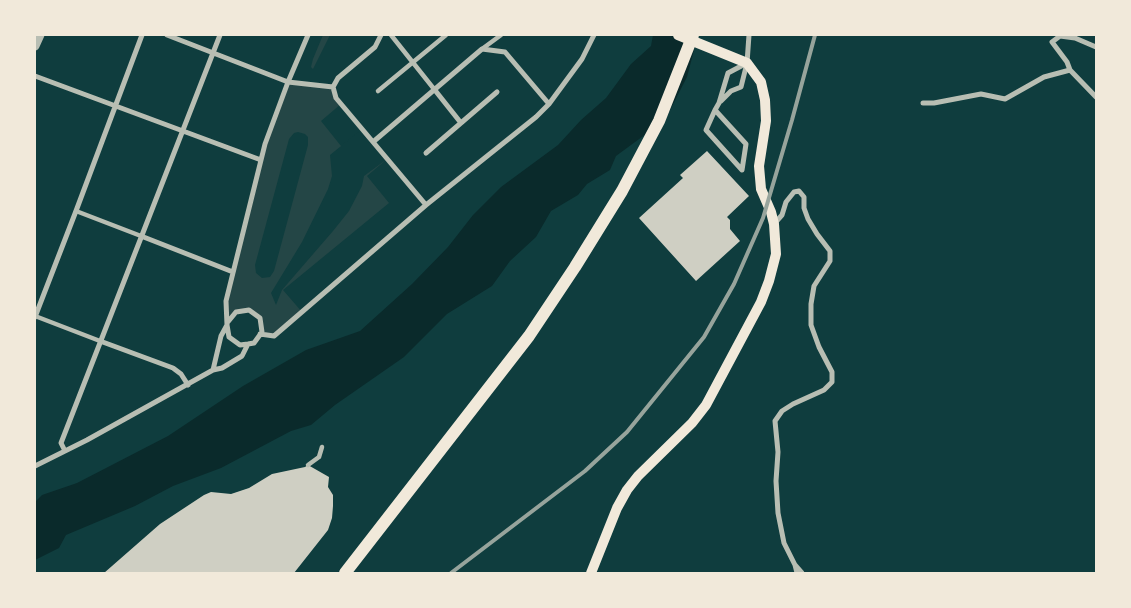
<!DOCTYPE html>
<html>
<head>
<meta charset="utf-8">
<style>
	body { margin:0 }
	#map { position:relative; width:1131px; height:608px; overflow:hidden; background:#0f3d3e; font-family:Roboto,sans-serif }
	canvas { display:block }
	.frame { position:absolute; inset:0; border:36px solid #f1e9da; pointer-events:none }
</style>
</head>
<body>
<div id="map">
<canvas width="1131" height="608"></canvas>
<div class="frame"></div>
</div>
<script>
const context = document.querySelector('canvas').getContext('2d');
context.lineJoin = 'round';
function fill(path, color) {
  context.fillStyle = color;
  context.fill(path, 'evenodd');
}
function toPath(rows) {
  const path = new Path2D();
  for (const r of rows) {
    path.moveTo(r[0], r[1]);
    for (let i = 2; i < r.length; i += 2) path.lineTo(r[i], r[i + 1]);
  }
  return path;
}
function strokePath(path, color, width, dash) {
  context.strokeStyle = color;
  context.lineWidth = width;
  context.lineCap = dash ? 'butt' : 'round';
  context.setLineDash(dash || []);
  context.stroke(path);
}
fill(toPath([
	[323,35,330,35,313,69,311,67,313,59],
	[288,82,333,87,341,104,321,121,341,146,362,129,387,159,367,176,389,203,283,290,302,312,274,336,260,334,260,319,249,310,236,312,227,323,226,301,265,144],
	[362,129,387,159,364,176,362,186,349,211,333,231,282,290,276,305,271,293,302,242,328,189,332,176,330,155],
	[298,132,305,134,308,137,308,145,274,271,270,277,262,278,256,273,255,265,289,139,294,133]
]), '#244646');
fill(toPath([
	[653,35,698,35,687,77,665,120,616,156,610,170,587,184,578,195,551,211,536,237,510,261,492,286,447,314,404,357,335,405,311,425,291,431,221,468,173,486,135,506,66,535,59,548,35,560,35,502,42,495,77,483,168,436,243,386,306,350,360,331,412,284,448,247,473,215,501,187,558,145,581,120,606,98,631,64,651,46]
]), '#0a2a2b');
fill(toPath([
	[707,151,749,196,727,217,730,220,730,229,740,241,696,281,639,218,683,178,680,175],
	[308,465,329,477,328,487,333,495,333,506,332,518,328,530,294,573,104,573,160,524,204,495,211,492,231,494,249,488,272,474,305,467]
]), '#cfcfc3');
strokePath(toPath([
	[391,35,434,89],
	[482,49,501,35],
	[378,91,446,35],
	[76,211,141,236],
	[35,316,100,341],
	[308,465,319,457,322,447]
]), '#b8beb3', 4.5);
strokePath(toPath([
	[167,35,288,82,333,87],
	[1070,70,1096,97],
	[35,76,261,160],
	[333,87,336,98,426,205],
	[333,87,338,78,375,47,381,35],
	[434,89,461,123],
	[721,101,731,91,741,87,747,63,749,35],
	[923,103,934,103,981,94,1005,99,1044,77,1070,70,1067,62,1052,42,1060,36,1075,38,1096,47],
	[715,110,746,144,742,170,706,130,715,110,719,103,728,73,747,63],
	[373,142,482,49,505,52,549,104],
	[426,153,497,92],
	[774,224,782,215,786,202,794,192,799,191,804,197,804,208,808,219,817,234,830,251,830,261,814,286,811,304,811,325,819,347,832,372,832,382,824,390,793,404,782,411,775,421,778,452,776,481,778,513,784,543,795,565,797,573],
	[141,236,233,272],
	[35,317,76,211,142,35],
	[227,323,236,312,249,310,260,318,262,332,254,343,248,344,240,345,229,337,227,325,226,301,265,144,288,82,308,35],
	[260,334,274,336,426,205,536,117,549,104,582,59,594,35],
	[100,341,173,368,181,374,188,385],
	[213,370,221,336,227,325],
	[65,451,61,443,220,35],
	[35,466,87,440,213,370,222,368,242,356,248,344],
	[795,565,802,573]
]), '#b8beb3', 5);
strokePath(toPath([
	[35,46,40,35]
]), '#b8beb3', 9);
strokePath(toPath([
	[591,573,617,508,627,490,638,476,692,423,706,405,761,302,769,281,776,254,774,224,771,212,761,189,759,166,766,121,765,100,761,82,747,63,678,35]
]), '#f1e9da', 10);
strokePath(toPath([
	[345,573,529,336,575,267,622,191,659,121,693,35]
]), '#f1e9da', 12);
strokePath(toPath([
	[451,573,585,471,627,432,704,337,734,284,763,218,792,120,815,35]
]), '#97a49c', 4);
</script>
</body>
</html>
